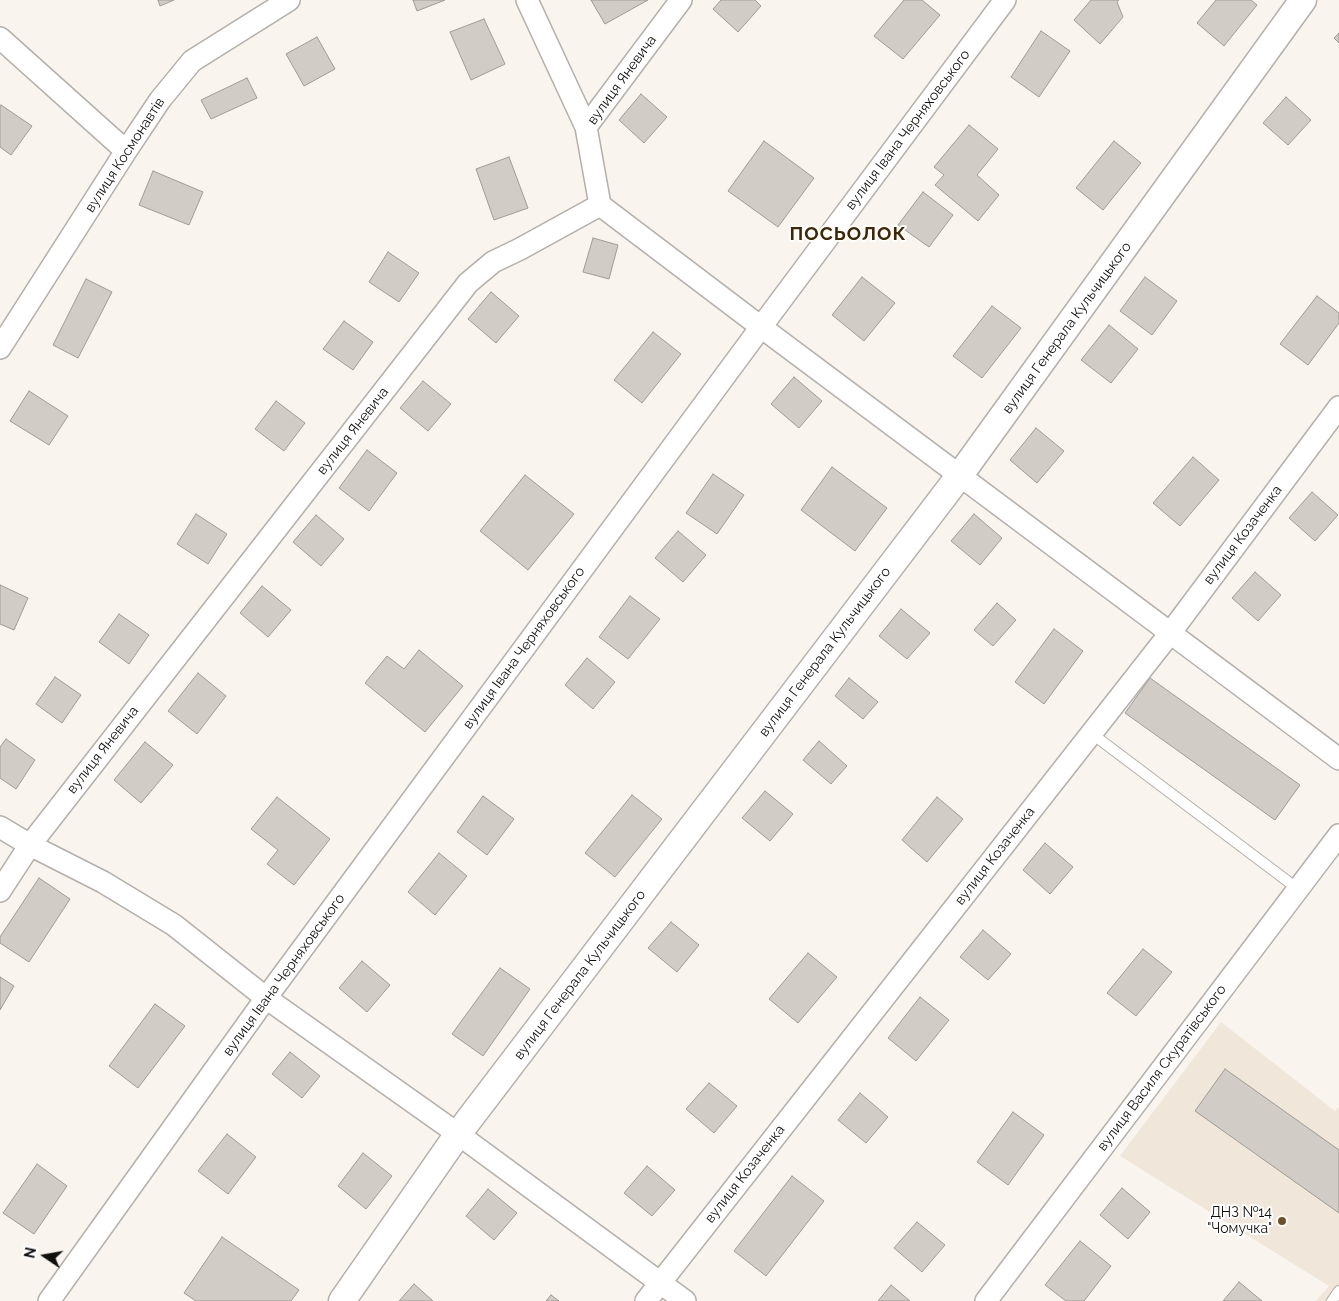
<!DOCTYPE html>
<html>
<head>
<meta charset="utf-8">
<style>
	body { margin:0 }
	#map { position:relative; width:1339px; height:1301px; overflow:hidden; background:#f9f4ee; font-family:Raleway,sans-serif }
	canvas { display:block }
	.north { position:absolute; left:20px; top:1231px; width:50px; height:50px; -webkit-text-stroke:4px #fff; paint-order:stroke; rotate:282deg; font-size:14px; font-weight:700; line-height:20px; text-align:center; color:#110f0d }
	.north::after { content:''; display:block; margin:auto; width:18px; height:22px; background:#110f0d; clip-path:polygon(50% 0,100% 100%,50% 72%,0 100%) }
</style>
</head>
<body>
<div id="map">
<canvas width="1339" height="1301"></canvas>
<div class="north">N</div>
</div>
<script>
const context = document.querySelector('canvas').getContext('2d');
context.lineJoin = 'round';
function fill(path, color) {
  context.fillStyle = color;
  context.fill(path, 'evenodd');
}
function toPath(rows) {
  const path = new Path2D();
  for (const r of rows) {
    path.moveTo(r[0], r[1]);
    for (let i = 2; i < r.length; i += 2) path.lineTo(r[i], r[i + 1]);
  }
  return path;
}
function strokePath(path, color, width, dash) {
  context.strokeStyle = color;
  context.lineWidth = width;
  context.lineCap = dash ? 'butt' : 'round';
  context.setLineDash(dash || []);
  context.stroke(path);
}
function drawText(font, color, halo, rows, align = 'center') {
  context.font = font + ' Raleway,sans-serif';
  context.lineWidth = 4;
  context.setLineDash([]);
  context.textBaseline = 'middle';
  context.strokeStyle = halo;
  context.fillStyle = color;
  for (const [text, x, y, turn = 0] of rows) {
    context.save();
    context.translate(x, y);
    context.rotate((+turn || 0) * Math.PI / 180);
    context.textAlign = isNaN(turn) ? turn : align;
    if (halo) context.strokeText(text, 0, 0);
    context.fillText(text, 0, 0);
    context.restore();
  }
}
fill(toPath([
	[1221,1022,1335,1111,1339,1107,1339,1301,1316,1301,1329,1286,1120,1156]
]), '#f0e6da');
const building = toPath([
	[158,0,174,0,160,6,158,0],
	[413,0,445,0,417,11,413,0],
	[591,0,648,0,605,24,591,0],
	[721,0,755,0,761,6,738,32,713,9,721,0],
	[904,0,922,0,940,15,903,59,874,36,904,0],
	[1091,0,1119,0,1117,2,1123,17,1100,44,1074,20,1091,0],
	[1216,0,1251,0,1257,5,1224,46,1197,23,1216,0],
	[484,19,505,64,471,80,450,32,484,19],
	[1041,31,1070,51,1039,97,1011,77,1041,31],
	[1339,33,1339,43,1334,38,1339,33],
	[317,37,335,69,304,86,286,54,317,37],
	[247,78,257,98,211,119,201,100,247,78],
	[641,94,667,117,644,143,619,120,641,94],
	[1286,97,1311,120,1288,145,1263,123,1286,97],
	[1,105,32,126,11,155,0,147,0,107,1,105],
	[969,125,998,149,977,175,999,195,978,221,935,185,944,175,934,167,969,125],
	[764,141,814,178,778,227,728,191,764,141],
	[1114,141,1141,163,1103,210,1076,188,1114,141],
	[509,157,528,208,494,220,476,169,509,157],
	[153,171,203,192,189,225,139,205,153,171],
	[923,192,953,215,929,247,898,225,923,192],
	[593,238,618,245,609,279,583,272,593,238],
	[388,252,419,273,399,302,369,282,388,252],
	[862,277,895,303,864,341,832,315,862,277],
	[1145,277,1177,301,1152,335,1120,311,1145,277],
	[86,279,112,292,78,358,53,345,86,279],
	[491,292,519,316,496,343,468,319,491,292],
	[1317,296,1339,313,1339,323,1308,365,1280,344,1317,296],
	[992,306,1021,328,982,378,953,356,992,306],
	[344,321,373,342,353,370,323,349,344,321],
	[1109,325,1138,349,1111,383,1081,360,1109,325],
	[653,332,681,354,642,403,614,380,653,332],
	[794,377,822,401,799,428,771,404,794,377],
	[423,381,451,404,428,431,400,408,423,381],
	[29,391,68,416,49,445,10,421,29,391],
	[276,401,305,423,284,451,255,429,276,401],
	[1036,428,1064,451,1037,483,1010,460,1036,428],
	[367,450,397,473,369,511,339,488,367,450],
	[1193,457,1219,480,1180,526,1153,503,1193,457],
	[832,467,887,508,855,551,801,510,832,467],
	[713,474,744,495,717,534,686,513,713,474],
	[525,475,574,514,528,570,480,531,525,475],
	[1312,492,1338,515,1315,541,1289,518,1312,492],
	[196,514,227,534,208,564,177,544,196,514],
	[974,514,1002,538,980,565,951,541,974,514],
	[316,515,344,539,321,566,293,542,316,515],
	[678,531,706,555,683,582,655,558,678,531],
	[1255,572,1281,595,1258,621,1232,598,1255,572],
	[0,585,28,598,14,630,0,624,0,585],
	[262,586,291,610,268,637,240,613,262,586],
	[630,596,660,619,628,659,599,637,630,596],
	[997,603,1016,620,993,646,974,630,997,603],
	[901,609,930,633,907,659,879,636,901,609],
	[119,614,149,635,129,664,99,642,119,614],
	[1054,629,1083,651,1044,704,1015,682,1054,629],
	[419,650,463,686,425,732,365,683,387,656,404,669,419,650],
	[587,658,615,682,593,709,565,685,587,658],
	[198,673,226,696,197,734,168,711,198,673],
	[55,677,81,695,62,723,36,704,55,677],
	[849,678,878,702,863,719,835,696,849,678],
	[1150,678,1300,785,1275,820,1125,713,1150,678],
	[6,739,35,760,16,789,0,778,0,747,6,739],
	[819,741,847,766,831,784,803,760,819,741],
	[145,742,173,765,141,803,114,780,145,742],
	[765,791,793,814,770,841,742,818,765,791],
	[632,795,662,819,615,877,585,853,632,795],
	[483,796,514,819,487,855,457,832,483,796],
	[277,797,330,839,294,885,267,864,278,850,251,829,277,797],
	[937,797,963,819,927,862,902,840,937,797],
	[1045,843,1073,867,1050,894,1023,870,1045,843],
	[439,853,467,876,435,915,408,892,439,853],
	[39,878,70,899,29,962,0,943,0,937,39,878],
	[671,922,699,945,677,972,648,948,671,922],
	[983,930,1011,954,988,980,960,957,983,930],
	[1143,949,1172,972,1136,1016,1107,993,1143,949],
	[808,953,837,977,798,1023,769,999,808,953],
	[362,961,390,985,367,1012,339,988,362,961],
	[500,968,530,989,483,1056,452,1034,500,968],
	[0,977,14,986,0,1010,0,977],
	[920,997,949,1020,916,1061,888,1038,920,997],
	[155,1004,185,1026,138,1088,109,1066,155,1004],
	[290,1052,320,1076,302,1098,272,1074,290,1052],
	[1225,1069,1339,1150,1339,1213,1195,1111,1225,1069],
	[709,1083,737,1106,714,1133,686,1109,709,1083],
	[860,1093,888,1117,866,1143,838,1120,860,1093],
	[1013,1112,1044,1135,1008,1185,977,1162,1013,1112],
	[227,1134,256,1157,228,1194,198,1171,227,1134],
	[363,1153,392,1176,366,1209,338,1186,363,1153],
	[37,1164,67,1186,34,1234,3,1213,37,1164],
	[647,1166,675,1190,652,1216,624,1193,647,1166],
	[792,1176,824,1201,766,1276,734,1251,792,1176],
	[1122,1188,1150,1212,1128,1239,1100,1215,1122,1188],
	[488,1189,517,1213,494,1240,466,1216,488,1189],
	[917,1222,945,1245,922,1272,894,1248,917,1222],
	[222,1237,299,1290,291,1301,196,1301,184,1293,222,1237],
	[1080,1241,1111,1266,1084,1301,1066,1301,1045,1285,1080,1241],
	[1239,1282,1262,1301,1223,1301,1239,1282],
	[414,1284,433,1301,399,1301,414,1284],
	[891,1285,910,1301,878,1301,891,1285],
	[551,1295,559,1301,546,1301,551,1295]
]);
fill(building, '#d1ccc6');
strokePath(building, '#9f9b95', 1);
const service = toPath([
	[1091,733,1298,889],
	[1332,1301,1339,1291]
]);
const minor = toPath([
	[527,0,586,127],
	[0,38,126,151],
	[600,205,761,327,1339,759],
	[0,348,126,151,160,100,192,61,289,0],
	[0,827,30,845,103,882,174,925,266,998,458,1134,685,1301],
	[0,891,30,845,468,283,493,262,520,249,600,205,586,127,681,0],
	[49,1301,266,998,761,327,1005,0],
	[646,1301,1171,632,1339,407],
	[986,1301,1339,835]
]);
const tertiary = toPath([
	[342,1301,458,1134,960,475,1303,0]
]);
strokePath(service, '#b4afaa', 12);
strokePath(minor, '#b4afaa', 24);
strokePath(tertiary, '#b4afaa', 29);
strokePath(service, '#fff', 10);
strokePath(minor, '#fff', 21);
strokePath(tertiary, '#fff', 26);
for (const [x, y, r, color] of [
	[1282,1221,5,"#6f4f25"]
]) {
  const dot = new Path2D();
  dot.arc(x, y, r, 0, 2 * Math.PI);
  context.fillStyle = color;
  context.fill(dot);
  strokePath(dot, '#fff', 2);
}
drawText('14px', '#110f0d', '#fff', [
	["вулиця Яневича",622,80,-54],
	["вулиця Івана Черняховського",908,130,-53],
	["вулиця Космонавтів",125,155,-57],
	["вулиця Генерала Кульчицького",1067,328,-54],
	["вулиця Яневича",353,431,-52],
	["вулиця Козаченка",1243,535,-53],
	["вулиця Івана Черняховського",524,648,-54],
	["вулиця Генерала Кульчицького",825,652,-53],
	["вулиця Яневича",103,750,-52],
	["вулиця Козаченка",995,856,-52],
	["вулиця Івана Черняховського",284,975,-54],
	["вулиця Генерала Кульчицького",580,975,-53],
	["вулиця Василя Скуратівського",1162,1068,-53],
	["вулиця Козаченка",745,1174,-52]
]);
drawText('14px', '#110f0d', '#fff', [
	["ДНЗ №14",1272,1213],
	["\"Чомучка\"",1272,1229]
], 'right');
context.letterSpacing = '1px';
drawText('bold 19px', '#402805', '#fff', [
	["ПОСЬОЛОК",848,234]
]);
context.letterSpacing = '0px';
</script>
</body>
</html>
